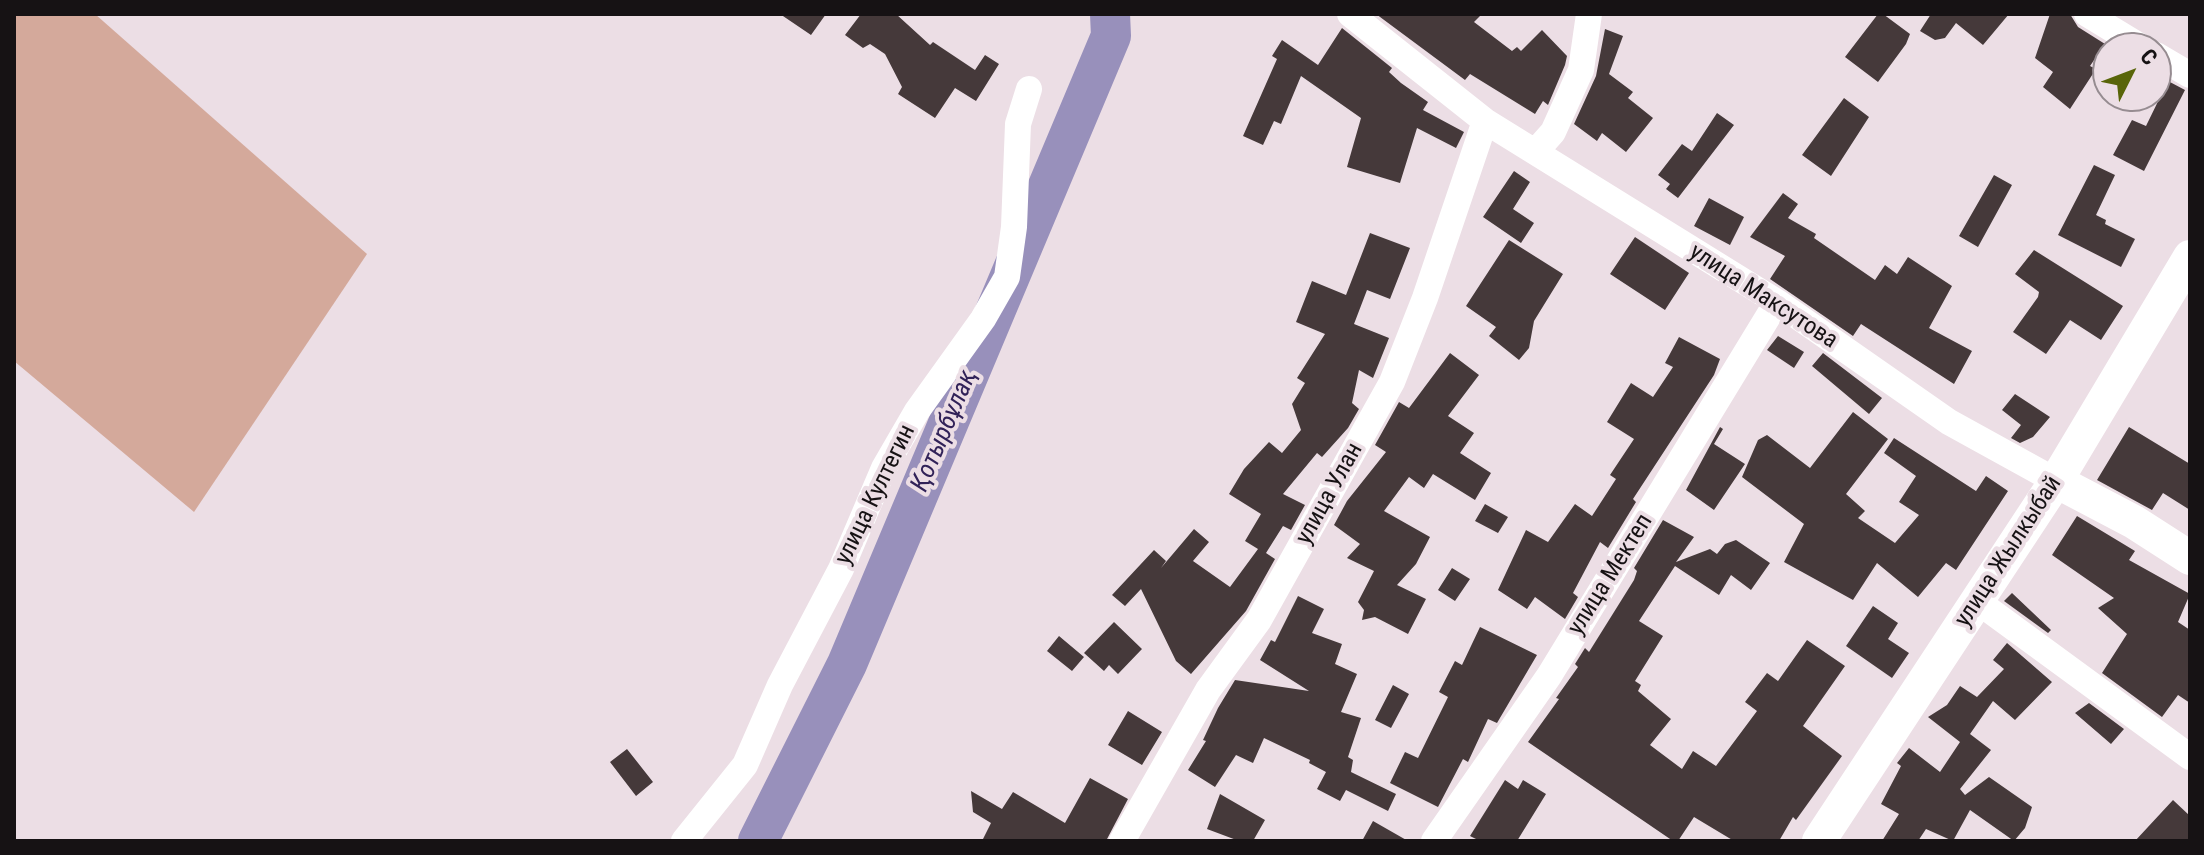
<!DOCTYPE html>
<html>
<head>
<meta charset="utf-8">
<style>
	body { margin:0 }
	#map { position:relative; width:2204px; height:855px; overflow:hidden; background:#ecdee5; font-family:"Roboto Condensed",sans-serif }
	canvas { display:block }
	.frame { position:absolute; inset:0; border:16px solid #161214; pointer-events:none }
	.north { position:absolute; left:2092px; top:32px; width:80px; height:80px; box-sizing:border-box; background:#ecdee5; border:2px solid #968c91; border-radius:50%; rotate:48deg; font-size:22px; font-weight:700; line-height:32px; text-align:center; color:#161214 }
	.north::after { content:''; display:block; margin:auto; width:28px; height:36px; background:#596509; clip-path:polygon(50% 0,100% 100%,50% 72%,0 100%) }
</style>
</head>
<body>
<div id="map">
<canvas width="2204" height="855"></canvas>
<div class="frame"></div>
<div class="north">С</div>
</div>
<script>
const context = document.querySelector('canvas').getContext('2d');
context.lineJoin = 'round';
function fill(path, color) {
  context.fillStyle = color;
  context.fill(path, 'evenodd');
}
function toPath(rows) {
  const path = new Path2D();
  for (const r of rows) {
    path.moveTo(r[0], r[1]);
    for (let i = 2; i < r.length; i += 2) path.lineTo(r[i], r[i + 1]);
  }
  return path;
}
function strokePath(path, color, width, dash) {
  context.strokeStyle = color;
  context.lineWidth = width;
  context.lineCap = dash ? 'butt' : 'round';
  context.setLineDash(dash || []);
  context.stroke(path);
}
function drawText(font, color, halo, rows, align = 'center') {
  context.font = font + ' "Roboto Condensed",sans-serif';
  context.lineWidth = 8;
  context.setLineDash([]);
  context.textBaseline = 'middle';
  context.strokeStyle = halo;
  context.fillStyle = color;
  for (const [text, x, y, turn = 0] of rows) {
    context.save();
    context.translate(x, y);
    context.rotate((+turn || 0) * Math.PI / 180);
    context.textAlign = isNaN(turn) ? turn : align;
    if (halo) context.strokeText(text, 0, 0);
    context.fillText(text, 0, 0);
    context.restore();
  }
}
fill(toPath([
	[14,14,95,14,367,254,194,512,14,361]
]), '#d4a99b');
strokePath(toPath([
	[758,841,847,664,1111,36,1110,14]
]), '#9890bb', 40);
fill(toPath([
	[780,14,826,14,811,35],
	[861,14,896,14,930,45,933,42,975,70,985,55,999,64,976,101,955,88,935,118,898,94,902,87,885,54,870,44,863,48,845,35],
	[1376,14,1482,14,1474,22,1512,51,1517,47,1521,51,1542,30,1567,56,1565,65,1548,105,1543,101,1535,114,1470,74,1465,80],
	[1878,14,1883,14,1910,34,1906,44,1878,82,1845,57],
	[1931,14,2009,14,1983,45,1956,23,1945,38,1935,40,1920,31],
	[2050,14,2070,14,2078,27,2105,44,2090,66,2096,69,2070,109,2043,87,2053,72,2035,58],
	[1342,28,1392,68,1389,72,1401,83,1428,102,1423,110,1464,132,1456,148,1417,128,1400,183,1347,167,1361,118,1301,76,1281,124,1274,121,1263,145,1243,136,1277,59,1272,56,1282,40,1318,65],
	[1605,29,1623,36,1609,74,1633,92,1628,98,1653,118,1626,152,1602,133,1597,141,1574,124,1596,76],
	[2168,81,2185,90,2144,171,2113,155,2132,120,2146,126],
	[1844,98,1869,117,1831,176,1802,155],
	[1717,113,1734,125,1678,198,1666,189,1670,184,1658,175,1682,144,1692,151],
	[2094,165,2115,175,2096,215,2106,220,2105,224,2135,239,2121,267,2058,235],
	[1514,171,1530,182,1513,209,1534,223,1521,243,1483,217],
	[1994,175,2012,185,1978,247,1959,236],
	[1783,193,1798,204,1788,218,1816,234,1814,238,1875,280,1885,265,1897,274,1908,257,1952,286,1929,328,1972,351,1954,384,1861,324,1853,336,1770,279,1785,256,1750,237],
	[1709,198,1744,217,1730,245,1694,226],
	[1370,233,1410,248,1390,299,1367,290,1354,324,1389,338,1373,378,1359,370,1352,403,1359,409,1348,428,1322,457,1317,453,1283,494,1305,505,1291,530,1283,526,1266,553,1275,559,1246,611,1191,674,1176,661,1141,589,1125,606,1112,595,1154,550,1166,561,1161,568,1194,529,1209,542,1193,561,1230,587,1258,549,1245,541,1261,514,1229,494,1244,469,1269,442,1282,453,1301,430,1292,404,1305,383,1297,378,1325,334,1296,322,1312,281,1346,295],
	[1635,237,1689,273,1665,310,1610,274],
	[1509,240,1563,274,1534,321,1529,348,1519,360,1489,336,1496,327,1466,306],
	[2034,250,2123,306,2101,340,2070,320,2046,354,2013,332,2038,297,2039,292,2015,274],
	[1778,336,1804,352,1794,368,1767,350],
	[1679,337,1720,359,1714,375,1633,499,1636,502,1608,548,1600,542,1573,593,1578,597,1565,619,1535,597,1527,609,1498,590,1526,530,1548,542,1575,504,1592,516,1616,479,1610,475,1634,439,1607,422,1631,383,1653,397,1673,367,1665,363],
	[1450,353,1479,375,1448,416,1474,433,1460,453,1491,473,1475,500,1433,474,1424,488,1409,477,1384,511,1430,537,1416,564,1397,585,1426,599,1408,634,1375,617,1362,620,1364,610,1358,602,1374,571,1347,558,1360,544,1334,525,1347,501,1386,452,1375,445,1399,402,1409,408],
	[1823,353,1882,398,1869,414,1812,366],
	[2015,394,2050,417,2033,437,2020,443,2011,438,2021,425,2002,410],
	[1853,412,1888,439,1846,494,1865,511,1858,518,1895,543,1919,515,1899,502,1916,476,1884,453,1894,438,1976,491,1986,476,2008,491,1956,570,1946,563,1918,597,1877,563,1853,600,1784,562,1804,524,1742,477,1758,440,1767,435,1810,468],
	[1720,427,1723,429,1714,444,1745,464,1714,510,1686,490],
	[2129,427,2190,464,2190,510,2163,493,2152,510,2097,480],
	[1485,504,1508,517,1498,533,1475,521],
	[2077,516,2135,551,2129,560,2190,594,2178,622,2190,630,2190,703,2178,695,2162,717,2102,673,2127,634,2098,608,2114,598,2052,555],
	[1663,520,1694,537,1676,562,1710,549,1717,554,1725,544,1736,540,1770,563,1751,590,1731,575,1719,595,1675,566,1639,621,1663,636,1635,681,1641,685,1638,691,1671,719,1650,745,1682,769,1693,751,1716,766,1757,711,1745,702,1767,673,1778,681,1807,640,1845,666,1803,726,1842,756,1796,820,1793,817,1779,841,1734,841,1694,817,1678,841,1673,841,1528,742,1559,699,1556,698,1578,667,1575,664,1585,648,1589,652,1634,580,1637,571,1634,568],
	[1452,568,1470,579,1455,601,1438,590],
	[2012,593,2051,630,2048,633,2004,601],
	[1298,596,1324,609,1312,633,1342,644,1335,664,1357,674,1341,712,1361,718,1348,757,1353,760,1351,772,1396,794,1388,811,1346,790,1340,801,1317,789,1326,772,1309,763,1310,760,1264,738,1253,763,1236,755,1215,787,1188,770,1206,741,1203,740,1218,708,1235,680,1309,691,1260,660,1271,640,1275,642],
	[1873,606,1898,623,1888,639,1909,653,1892,678,1846,646],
	[1114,622,1142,649,1118,674,1109,665,1104,671,1084,653],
	[1480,627,1537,655,1497,723,1488,719,1468,762,1463,759,1438,807,1390,783,1405,752,1418,758,1448,697,1439,692,1455,661,1462,665],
	[1059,636,1084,657,1072,671,1047,651],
	[2007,643,2052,682,2015,720,1993,701,1970,734,1991,750,1960,789,1965,795,1989,777,2032,807,2025,828,2014,841,1970,810,1953,841,1926,829,1918,841,1882,841,1899,814,1881,804,1901,766,1897,763,1909,748,1940,772,1960,742,1928,717,1947,705,1960,686,1977,697,2004,669,1993,660],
	[1393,685,1409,694,1391,728,1375,720],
	[2089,703,2124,729,2111,744,2075,713],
	[1128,711,1162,732,1142,765,1108,745],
	[627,749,653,782,636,796,610,762],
	[1090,778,1128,799,1106,841,982,841,991,823,973,812,971,791,1002,809,1013,792,1065,823],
	[1505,780,1518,789,1523,780,1546,794,1517,841,1480,841,1470,836],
	[1220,794,1265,820,1253,841,1239,841,1207,829],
	[2173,800,2190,816,2190,841,2135,841],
	[1373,821,1408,841,1362,841]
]), '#45393a');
strokePath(toPath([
	[1350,14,1485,121,1777,302,1949,422,2056,481],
	[2087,14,2143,48],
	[2156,55,2190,75],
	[1537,150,1553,132,1581,70,1589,14],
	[1977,601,2190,757],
	[684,841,745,765,780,685,841,569,884,468,917,411,983,319,1007,277,1014,227,1018,124,1029,89],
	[1122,841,1208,690,1259,620,1392,382,1425,298,1485,121],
	[1434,841,1549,676,1777,302]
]), '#fff', 26);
strokePath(toPath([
	[2056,481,2134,522,2190,558],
	[1819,841,2056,481,2190,257]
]), '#fff', 34);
drawText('24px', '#161214', '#ecdee5', [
	["улица Максутова",1763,297,33],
	["улица Улан",1330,494,-61],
	["улица Култегин",876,495,-64],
	["улица Жылкыбай",2009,552,-57],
	["улица Мектеп",1611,575,-58]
]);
drawText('italic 26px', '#312258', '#ecdee5', [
	["Қотырбұлақ",945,431,-67]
]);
</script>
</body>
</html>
